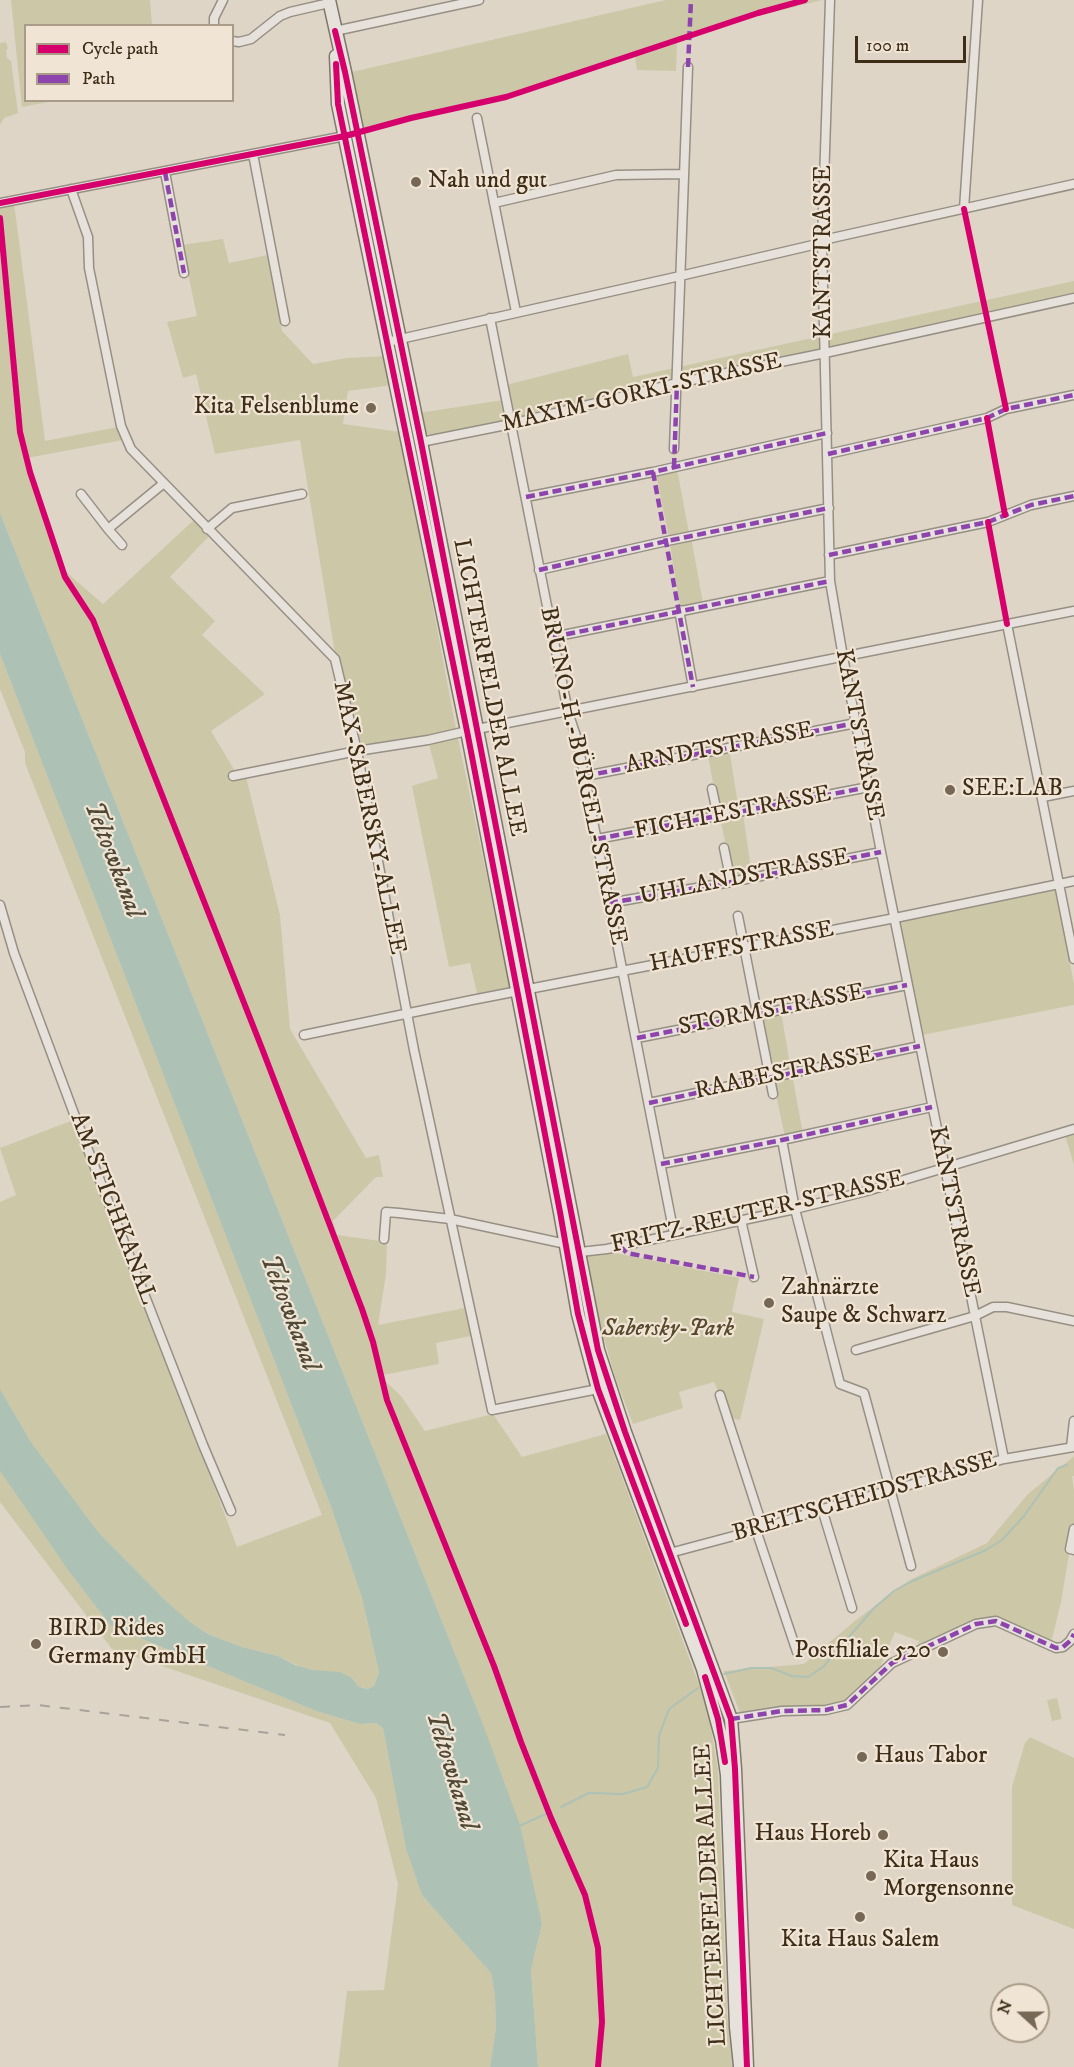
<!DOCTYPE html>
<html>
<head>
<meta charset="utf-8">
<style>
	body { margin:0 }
	#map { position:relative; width:1074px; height:2067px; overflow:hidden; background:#ded5c7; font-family:"IM FELL DW Pica",serif }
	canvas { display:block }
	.legend { position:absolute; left:24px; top:24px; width:210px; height:78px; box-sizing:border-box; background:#f0e4d4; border:2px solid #a99b88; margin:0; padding:8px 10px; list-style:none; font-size:18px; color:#3e2d17 }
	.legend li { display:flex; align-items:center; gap:12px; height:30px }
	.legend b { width:30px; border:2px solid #a99b88 }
	.north { position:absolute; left:990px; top:1983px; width:60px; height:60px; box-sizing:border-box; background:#f0e4d4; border:2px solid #a99b88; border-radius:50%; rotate:291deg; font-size:16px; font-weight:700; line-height:24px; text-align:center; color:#3e2d17 }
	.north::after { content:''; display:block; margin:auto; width:21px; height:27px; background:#766855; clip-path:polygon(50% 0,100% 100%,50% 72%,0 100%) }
	.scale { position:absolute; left:855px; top:36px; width:111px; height:27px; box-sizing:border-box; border:3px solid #3e2d17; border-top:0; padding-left:8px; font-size:18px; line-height:21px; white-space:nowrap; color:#3e2d17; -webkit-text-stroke:4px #f0e4d4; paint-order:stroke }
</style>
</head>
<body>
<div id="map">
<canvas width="1074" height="2067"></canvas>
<ul class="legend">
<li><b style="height:8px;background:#d6006c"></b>Cycle path</li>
<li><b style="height:8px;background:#8e44ad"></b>Path</li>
</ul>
<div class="north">N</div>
<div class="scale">100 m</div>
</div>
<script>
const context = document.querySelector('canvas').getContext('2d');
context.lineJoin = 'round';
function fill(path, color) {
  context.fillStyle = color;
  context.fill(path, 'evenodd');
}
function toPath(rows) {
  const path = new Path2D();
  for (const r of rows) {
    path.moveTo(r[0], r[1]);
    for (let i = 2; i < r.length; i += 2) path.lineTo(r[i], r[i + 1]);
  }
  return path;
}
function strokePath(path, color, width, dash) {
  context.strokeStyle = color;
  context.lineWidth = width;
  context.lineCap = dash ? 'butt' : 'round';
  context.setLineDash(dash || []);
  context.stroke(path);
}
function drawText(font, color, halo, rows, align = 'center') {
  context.font = font + ' "IM FELL DW Pica",serif';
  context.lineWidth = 4.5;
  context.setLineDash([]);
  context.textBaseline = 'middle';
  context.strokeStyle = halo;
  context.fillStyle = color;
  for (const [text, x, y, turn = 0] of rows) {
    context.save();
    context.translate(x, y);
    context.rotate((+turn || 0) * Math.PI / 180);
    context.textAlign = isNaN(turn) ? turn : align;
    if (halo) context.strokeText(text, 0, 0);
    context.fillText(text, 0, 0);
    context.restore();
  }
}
fill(toPath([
	[11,0,150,0,152,25,26,26,26,100,53,101,22,107],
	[666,0,822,0,694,32,505,95,364,128,352,72],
	[6,42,8,49,6,50,7,58,11,61,18,113,4,118,0,125,0,43],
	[677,43,676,71,637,70,635,57],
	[355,144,394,330,390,331,351,145],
	[14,203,45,441,118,427,123,440,27,458,52,527,66,572,103,604,195,519,210,535,170,577,215,621,202,635,265,694,211,731,239,778,246,777,280,915,290,1029,366,1158,379,1155,383,1177,376,1177,333,1221,337,1235,387,1242,386,1274,378,1325,465,1308,471,1336,436,1343,439,1364,383,1375,384,1380,401,1396,425,1431,493,1414,522,1457,606,1434,708,1709,718,1771,727,2010,732,2067,538,2067,531,1970,542,1924,479,1714,0,513,0,205],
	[223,239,229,263,268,255,282,331,313,364,347,358,386,356,392,385,348,391,343,424,400,432,456,729,512,996,479,1002,470,963,449,967,412,786,438,778,427,737,364,747,358,743,335,653,300,440,215,454,196,374,183,378,167,322,197,316,182,245],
	[1074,281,1074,295,516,420,513,418,506,385,628,354,633,377],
	[503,400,506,418,503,422,431,435,423,432,419,413],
	[677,469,689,533,669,537,656,474],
	[691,537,703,603,684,607,680,605,670,545,671,543],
	[0,654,330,1504,362,1598,379,1672,374,1686,368,1689,358,1686,352,1678,305,1669,278,1656,242,1647,208,1634,190,1622,165,1600,99,1533,31,1442,0,1389,0,1202,16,1195,0,1148,76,1119,237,1547,322,1515,25,763,25,752,0,689],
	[729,748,739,811,723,814,718,811,708,755],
	[743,814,752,876,735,878,732,877,721,822,722,819],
	[1051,890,1056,891,1057,895,1074,984,1074,1005,922,1035,899,922,900,920],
	[781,1011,791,1071,772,1074,761,1016],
	[792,1074,803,1134,785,1137,773,1081],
	[1074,1132,1074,1165,1065,1135],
	[605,1251,739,1278,732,1312,764,1319,740,1420,731,1418,714,1382,679,1392,683,1408,633,1424,615,1377,597,1314,586,1254],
	[1074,1456,1074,1476,1072,1476,1074,1490,1074,1525,1061,1602,1052,1639,1046,1642,1008,1624,1004,1619,986,1617,978,1619,974,1623,916,1651,919,1641,895,1632,880,1667,862,1689,848,1700,821,1707,782,1707,740,1713,724,1671,804,1664,856,1620,912,1579,987,1543,1027,1495],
	[0,1471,70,1573,111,1626,316,1711,360,1724,376,1723,383,1728,406,1849,422,1895,491,1973,495,1996,496,2028,490,2067,338,2067,347,1991,384,1990,398,1884,376,1798,330,1723,112,1649,0,1502],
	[1057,1698,1062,1719,1052,1721,1047,1700],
	[1030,1737,1074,1758,1074,1929,1012,1905,1012,1787,1025,1743]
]), '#ccc7a7');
fill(toPath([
	[0,513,479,1714,520,1825,542,1924,531,1970,538,2067,490,2067,496,2028,495,1996,491,1973,422,1895,406,1849,383,1728,376,1723,360,1724,316,1711,111,1626,70,1573,0,1471,0,1389,31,1442,99,1533,165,1600,190,1622,208,1634,242,1647,278,1656,295,1665,312,1670,340,1672,352,1678,358,1686,363,1688,368,1689,374,1686,379,1672,362,1598,330,1504,0,654]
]), '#adc1b4');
strokePath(toPath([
	[724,1674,751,1668,771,1668,792,1676,808,1677,823,1667,874,1608,894,1591,908,1583,986,1550,1002,1540,1024,1516,1058,1468,1067,1465],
	[561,1807,589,1793,623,1794,647,1787,658,1768,659,1736,669,1709,698,1688],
	[519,1826,546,1814]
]), '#adc1b4', 2);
const street = toPath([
	[830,0,822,242,830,581,843,657,881,852,1004,1459],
	[214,26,214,18,223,0],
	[335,31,479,0],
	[232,41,239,42,251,39,280,16,290,12,329,3],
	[477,118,516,312],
	[253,154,285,321],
	[165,172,184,273],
	[71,189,88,237,89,268,121,426,131,449,335,659,357,751,414,1050,492,1410,603,1388],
	[0,203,345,136],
	[494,203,616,175,684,174],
	[964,209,978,0],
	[490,318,568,712,577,739,674,1234],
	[387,342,680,276,813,245,832,238,1074,184],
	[421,442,511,424,677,383,825,353,1074,298],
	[674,449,688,67],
	[828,454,987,418,1006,409,1074,395],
	[81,494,108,529,164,483],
	[526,497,653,472,827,433],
	[108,529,122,545],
	[207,529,232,508,302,494],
	[829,555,988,522,1031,505,1074,496],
	[539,570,667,541,829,508],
	[679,610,693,687],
	[1007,624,1074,959],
	[553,637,830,581],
	[233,776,357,751,428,740,467,731,1074,611],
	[585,776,856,723],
	[712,789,718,817],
	[1043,797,1074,791],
	[597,839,869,787],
	[724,848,731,882],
	[609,903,731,882,881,852],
	[0,905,14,953,76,1119,203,1445,231,1511],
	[738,916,773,1094],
	[304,1035,472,1000,895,918,1074,881],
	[637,1038,907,985],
	[649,1103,920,1046],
	[782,1140,795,1209,840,1384,864,1393,911,1566],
	[661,1164,782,1140,932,1107],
	[741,1220,754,1277],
	[384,1239,386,1212,399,1213,450,1219,566,1244,580,1252,607,1249,795,1209,867,1191,1074,1129],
	[856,1350,975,1316,993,1307,1007,1307,1074,1321],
	[720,1395,763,1528],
	[1071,1447,1074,1421],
	[822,1509,852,1608],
	[1074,1529,1070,1549,1074,1550],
	[756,1530,797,1652],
	[666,1554,756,1530,822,1509,1004,1459,1074,1447],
	[731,1719,782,1711,826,1710,847,1705,892,1663,976,1624,996,1621,1056,1648,1063,1647,1070,1641,1074,1634]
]);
const secondary = toPath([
	[329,0,345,72,421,442,598,1350,625,1432,731,1719,735,1769,747,2067],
	[336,56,338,104,467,731,560,1212,578,1314,598,1389,703,1669,722,1740,727,1775,736,2027,740,2066]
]);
strokePath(street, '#968f84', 11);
strokePath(secondary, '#7f786d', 15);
strokePath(street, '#e6e1da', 8);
strokePath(secondary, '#e6e1da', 12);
strokePath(toPath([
	[0,1707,38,1705,285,1735]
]), '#a8a29b', 2, [10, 10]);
strokePath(toPath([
	[688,67,691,0],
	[165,172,184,273],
	[828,454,987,418,1006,409,1074,395],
	[674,467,677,383],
	[653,472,693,687],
	[526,497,653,472,827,433],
	[829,555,988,522,1031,505,1074,496],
	[539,570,667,541,829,508],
	[553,637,830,581],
	[585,776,856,723],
	[597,839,869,787],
	[609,903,731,882,881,852],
	[637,1038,907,985],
	[649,1103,920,1046],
	[661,1164,782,1140,932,1107],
	[620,1246,627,1253,754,1277],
	[731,1719,782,1711,826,1710,847,1705,892,1663,976,1624,996,1621,1056,1648,1063,1647,1070,1641,1074,1634]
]), '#8e44ad', 4.5, [9, 4.5]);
strokePath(toPath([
	[335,31,345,72,421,442,598,1350,625,1432,731,1719,735,1769,747,2067],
	[336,64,338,104,467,731,560,1212,578,1314,598,1389,686,1624],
	[0,203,345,136,411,118,506,97,758,13,805,0],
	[964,209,1006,409],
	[0,218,20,432,30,472,65,577,93,620,263,1051,362,1309,373,1342,387,1400,494,1666,521,1742,551,1818,585,1895,598,1948,602,2022,598,2067],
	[987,418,1005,515],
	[988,522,1007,624],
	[705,1677,718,1719,725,1762]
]), '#d6006c', 6);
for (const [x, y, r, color] of [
	[416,182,6,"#766855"],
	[371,408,6,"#766855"],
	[950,790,6,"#766855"],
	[769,1303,6,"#766855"],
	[36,1644,6,"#766855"],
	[943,1652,6,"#766855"],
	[862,1757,6,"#766855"],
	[883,1835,6,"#766855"],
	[871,1876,6,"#766855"],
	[860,1917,6,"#766855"]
]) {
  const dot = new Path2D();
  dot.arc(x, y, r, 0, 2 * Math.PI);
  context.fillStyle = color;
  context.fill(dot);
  strokePath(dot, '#f0e4d4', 2);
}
drawText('24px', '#3e2d17', '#f0e4d4', [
	["Nah und gut",428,182],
	["Kita Felsenblume",359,408,"right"],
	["SEE:LAB",962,790],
	["Zahnärzte",781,1289],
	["Saupe & Schwarz",781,1317],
	["BIRD Rides",48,1630],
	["Germany GmbH",48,1658],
	["Postfiliale 520",931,1652,"right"],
	["Haus Tabor",874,1757],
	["Haus Horeb",871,1835,"right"],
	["Kita Haus",883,1862],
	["Morgensonne",883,1890],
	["Kita Haus Salem",860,1941,"center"]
], 'left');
drawText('24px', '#3e2d17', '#f0e4d4', [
	["KANTSTRASSE",825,252,-90],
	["MAXIM-GORKI-STRASSE",642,394,-13],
	["LICHTERFELDER ALLEE",488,688,79],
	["KANTSTRASSE",858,735,79],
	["ARNDTSTRASSE",720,749,-11],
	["BRUNO-H.-BÜRGEL-STRASSE",582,776,78],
	["FICHTESTRASSE",733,814,-11],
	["MAX-SABERSKY-ALLEE",368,818,78],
	["UHLANDSTRASSE",745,878,-11],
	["HAUFFSTRASSE",742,948,-11],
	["STORMSTRASSE",772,1011,-11],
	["RAABESTRASSE",785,1074,-12],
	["AM STICHKANAL",112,1209,69],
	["KANTSTRASSE",953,1212,78],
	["FRITZ-REUTER-STRASSE",758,1213,-13],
	["BREITSCHEIDSTRASSE",865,1498,-16],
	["LICHTERFELDER ALLEE",712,1895,-93]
]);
drawText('italic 24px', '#584a2e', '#f0e4d4', [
	["Sabersky-Park",668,1330]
]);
drawText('italic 26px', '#504935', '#f0e4d4', [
	["Teltowkanal",112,860,69],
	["Teltowkanal",288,1313,69],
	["Teltowkanal",450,1771,73]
]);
</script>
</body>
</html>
